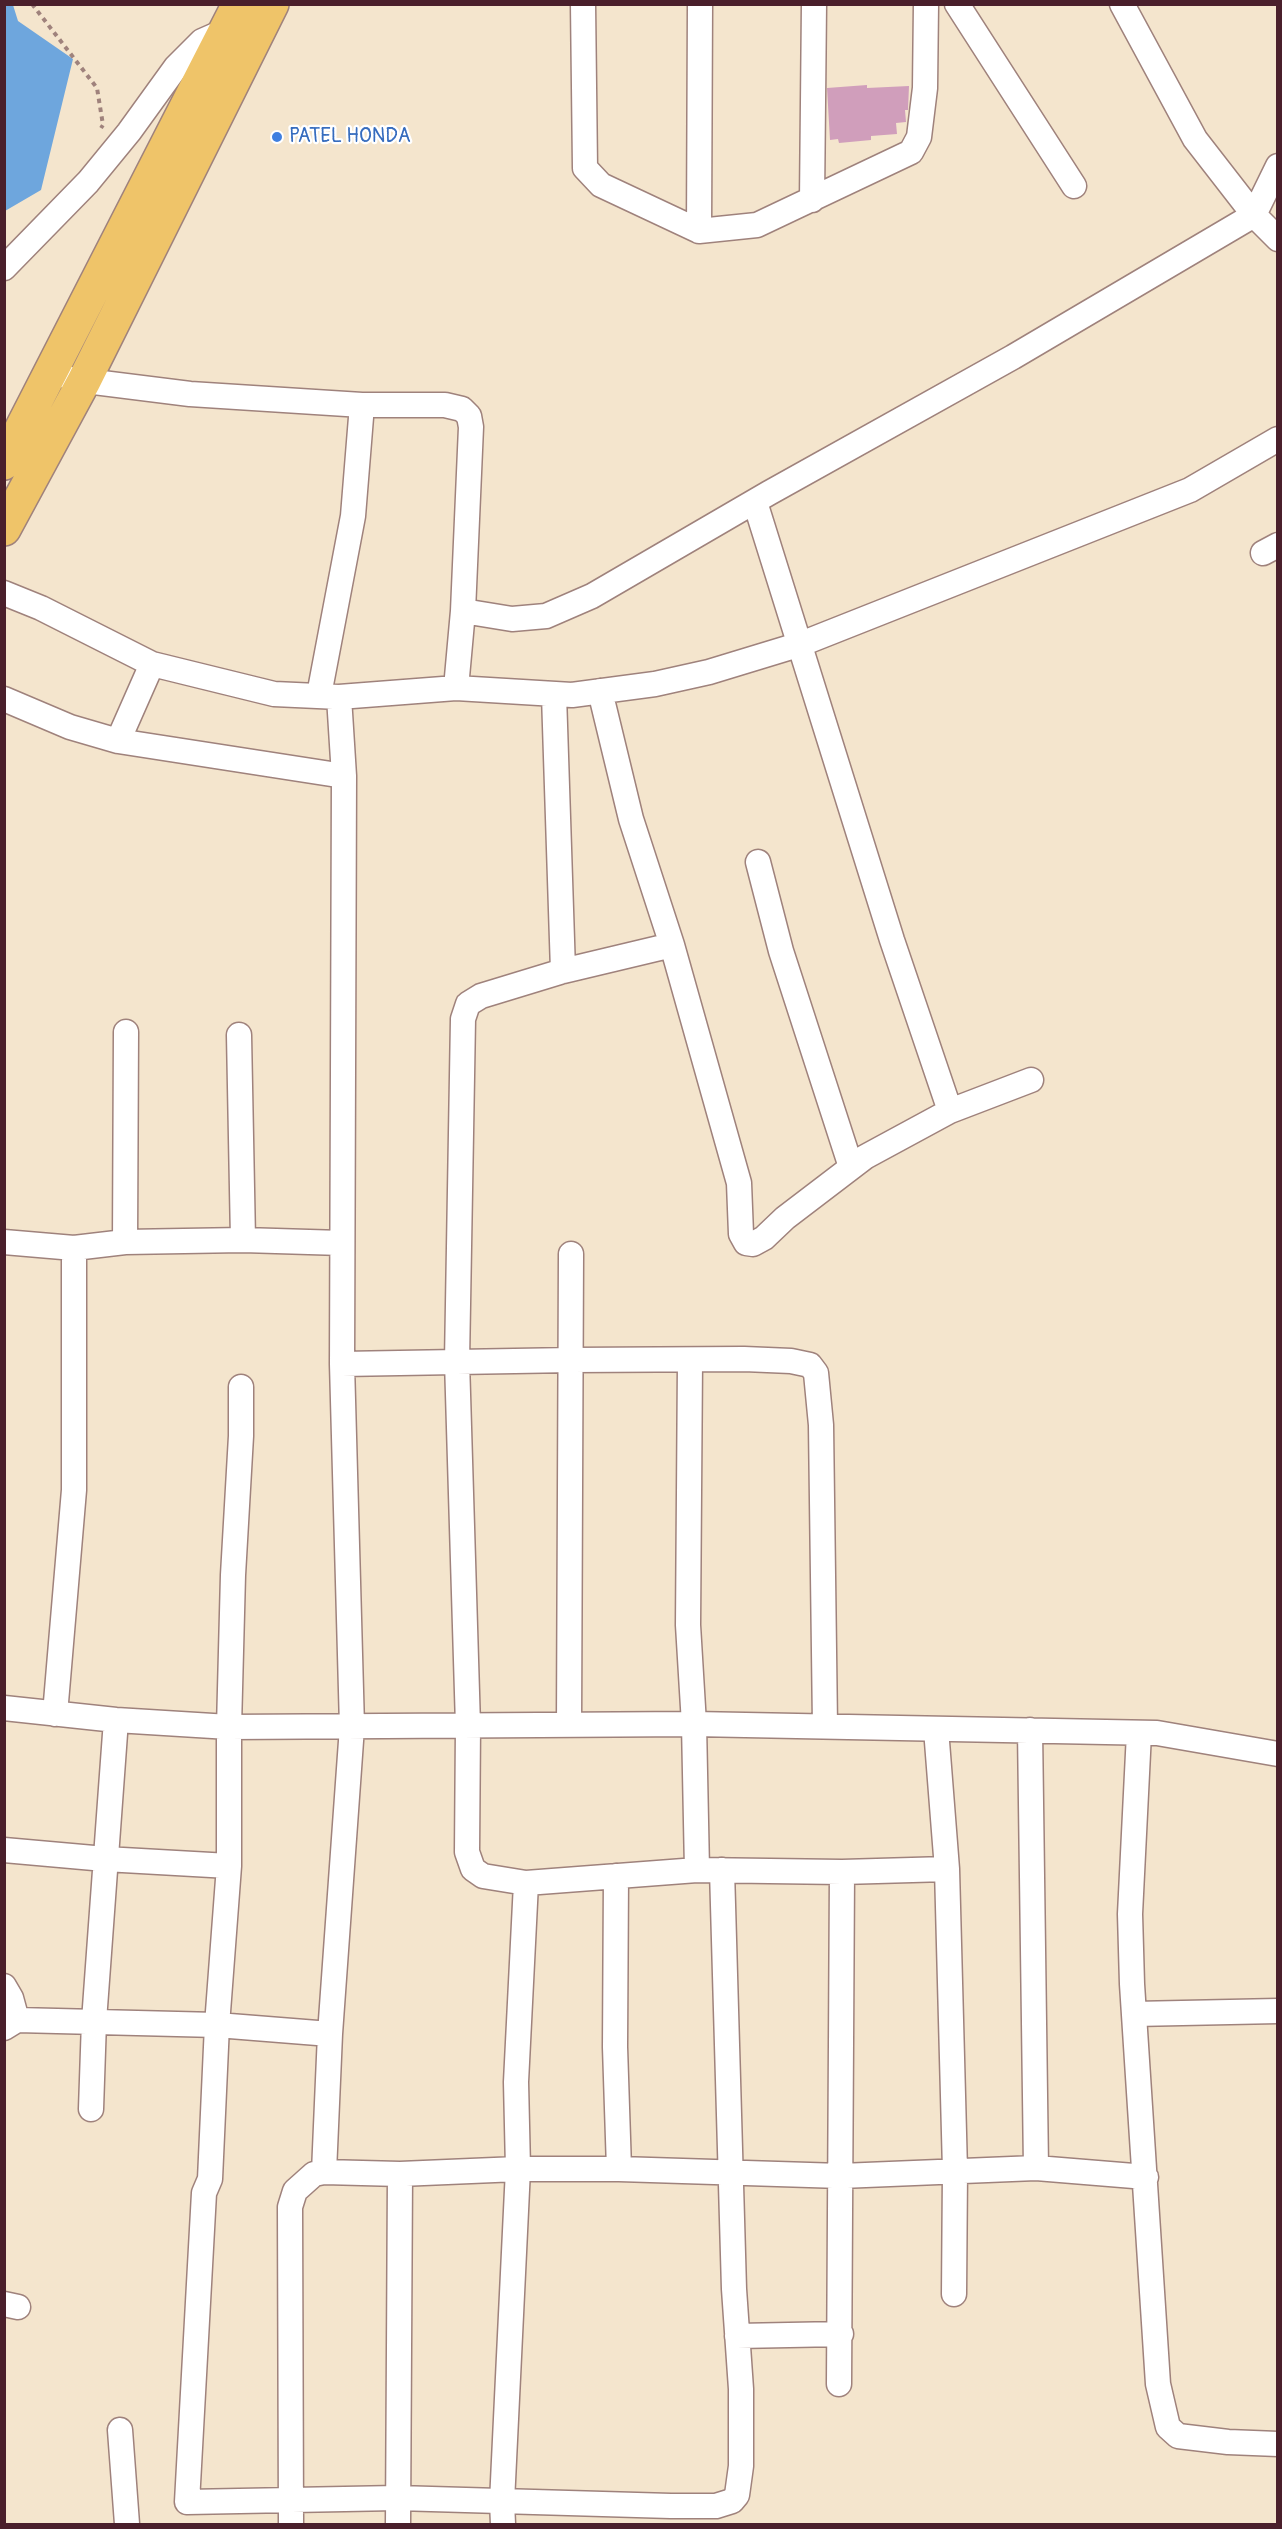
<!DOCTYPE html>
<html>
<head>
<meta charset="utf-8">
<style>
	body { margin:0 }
	#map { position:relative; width:1282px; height:2529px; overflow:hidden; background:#f4e5cd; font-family:Pangolin,sans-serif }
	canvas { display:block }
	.frame { position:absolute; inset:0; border:6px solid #4a1f2b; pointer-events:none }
</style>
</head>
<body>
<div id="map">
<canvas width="1282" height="2529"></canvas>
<div class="frame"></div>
</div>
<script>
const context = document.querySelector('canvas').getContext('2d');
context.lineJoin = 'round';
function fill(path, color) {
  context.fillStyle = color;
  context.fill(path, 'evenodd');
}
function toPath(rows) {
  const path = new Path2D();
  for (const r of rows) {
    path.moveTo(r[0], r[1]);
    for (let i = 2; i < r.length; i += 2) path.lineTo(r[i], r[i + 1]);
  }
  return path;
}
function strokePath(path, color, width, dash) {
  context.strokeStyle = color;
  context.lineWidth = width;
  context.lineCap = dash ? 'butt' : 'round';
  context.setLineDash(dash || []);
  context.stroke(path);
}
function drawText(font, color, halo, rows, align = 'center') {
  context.font = font + ' Pangolin,sans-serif';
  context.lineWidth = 4.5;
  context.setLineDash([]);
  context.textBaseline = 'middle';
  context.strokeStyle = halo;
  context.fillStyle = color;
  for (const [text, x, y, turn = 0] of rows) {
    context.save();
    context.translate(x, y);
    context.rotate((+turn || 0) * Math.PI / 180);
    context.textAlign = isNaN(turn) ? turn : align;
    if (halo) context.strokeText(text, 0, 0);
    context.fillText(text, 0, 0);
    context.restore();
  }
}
fill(toPath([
	[4,5,13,5,18,21,73,59,41,190,5,211]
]), '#6ea6dd');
fill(toPath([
	[867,85,867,88,909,86,908,110,905,110,906,122,896,123,897,134,871,136,871,140,839,143,838,139,830,140,827,88]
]), '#d09ebb');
const street = toPath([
	[583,4,585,168,601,185,699,231,757,225,911,152,919,137,925,88,926,4],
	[957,4,1074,186],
	[1122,4,1195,139,1254,215,1278,239],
	[812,200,814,4],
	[699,231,700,4],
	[4,268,88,182,129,132,176,67,202,41,227,30],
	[70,379,190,394,362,405,445,405,462,409,469,416,471,427,463,611,456,688],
	[755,502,892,940,950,1111],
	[1263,553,1278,545],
	[4,593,41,608,152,664,274,694,339,697,456,688,572,695,655,684,709,672,801,644,1190,490,1278,439],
	[463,611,512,619,546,616,592,596,769,493,1013,357,1254,215,1278,166],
	[600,691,631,819,672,945,739,1183,741,1234,746,1243,753,1244,764,1238,785,1218,865,1157,950,1111,1031,1080],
	[319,695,353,516,362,405],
	[554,695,563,971],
	[4,699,70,727,118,741,344,776,339,697],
	[118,741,152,664],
	[758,862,781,951,851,1167],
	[672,945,563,971,481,996,468,1004,463,1019,457,1361,468,1726,467,1852,473,1869,483,1876,526,1883,697,1870,842,1872,947,1869],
	[239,1035,243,1240],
	[4,1242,74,1248,125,1242,243,1240,342,1243],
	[125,1242,126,1032],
	[690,1361,688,1625,694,1724,697,1870],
	[342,1364,572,1360,744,1359,791,1361,810,1365,816,1373,821,1425,825,1726],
	[241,1387,241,1436,233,1575,229,1727,229,1866,217,2025,210,2179,204,2193,187,2502,397,2498,671,2506,716,2506,732,2501,737,2495,741,2466,741,2389,734,2289,722,1870],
	[4,1708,116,1720,229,1727,694,1724,1157,1733,1278,1754],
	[55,1714,74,1490,74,1248],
	[569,1725,571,1254],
	[936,1729,947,1869,955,2171,954,2294],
	[1030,1730,1036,2168],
	[1139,1733,1130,1914,1132,1984,1158,2384,1168,2427,1178,2436,1228,2442,1278,2444],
	[4,1850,105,1859,229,1866],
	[616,1876,615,2047,619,2169],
	[4,1986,11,1998,17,2020,4,2028],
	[1134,2014,1278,2011],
	[17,2020,217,2025,330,2034],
	[91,2109,94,2021,116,1720],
	[324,2172,330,2034,352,1727,342,1364,344,776],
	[4,2304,18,2307],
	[737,2336,841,2334],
	[839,2384,842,1872],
	[120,2430,127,2524],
	[291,2524,290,2207,295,2191,314,2174,324,2172,400,2174,518,2169,619,2169,841,2176,1036,2168,1146,2177],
	[398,2524,400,2174],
	[503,2524,502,2502,518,2169,516,2082,526,1883]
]);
const primary = toPath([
	[4,463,239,4],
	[4,529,84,381,272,4]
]);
strokePath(street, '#9f827c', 27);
strokePath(primary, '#9f827c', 36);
strokePath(toPath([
	[32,4,97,88,103,125,101,128]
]), '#9f827c', 4, [4.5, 4.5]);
strokePath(street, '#fff', 24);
strokePath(primary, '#efc469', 33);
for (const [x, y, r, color] of [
	[277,137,6,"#3f7fe0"]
]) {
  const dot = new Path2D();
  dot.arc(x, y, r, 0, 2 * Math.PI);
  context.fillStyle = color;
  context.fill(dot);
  strokePath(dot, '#fff', 2);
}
drawText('20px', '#366cbe', '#fff', [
	["PATEL HONDA",289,137]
], 'left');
</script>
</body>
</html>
